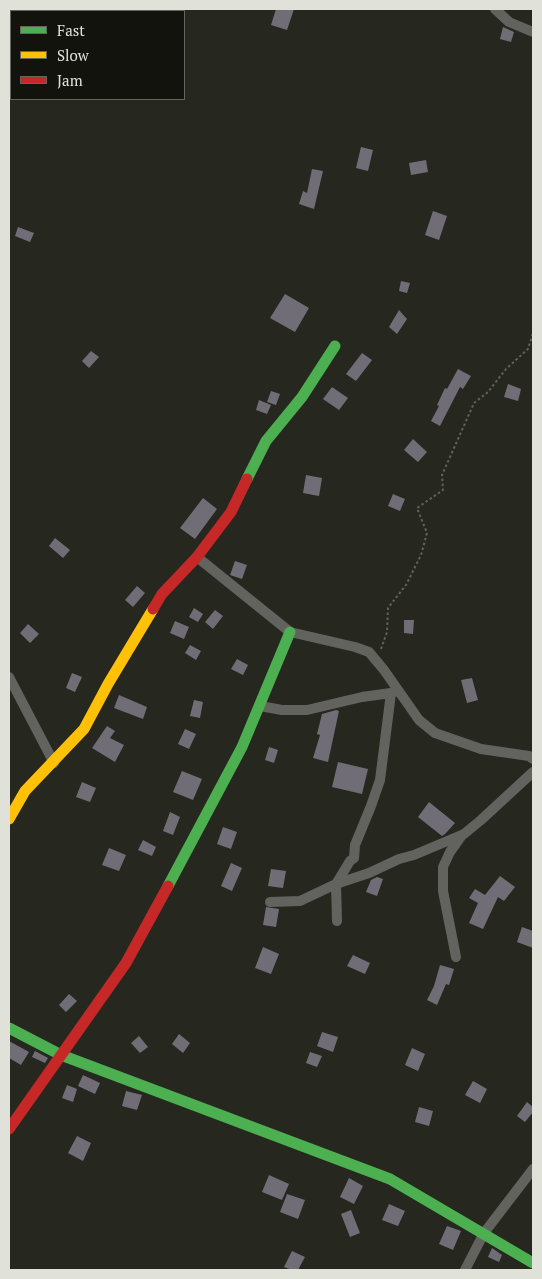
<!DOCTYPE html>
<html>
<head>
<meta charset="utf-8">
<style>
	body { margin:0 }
	#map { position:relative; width:542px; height:1279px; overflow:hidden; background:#262820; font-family:"PT Serif",serif }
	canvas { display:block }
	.frame { position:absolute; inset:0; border:10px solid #e0e1d8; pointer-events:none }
	.legend { position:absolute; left:10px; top:10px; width:175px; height:90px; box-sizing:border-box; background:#12130c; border:1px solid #64655e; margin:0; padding:6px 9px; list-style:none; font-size:15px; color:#e0e1d8 }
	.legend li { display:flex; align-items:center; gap:10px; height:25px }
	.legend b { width:25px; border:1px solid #64655e }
</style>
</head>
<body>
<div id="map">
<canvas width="542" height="1279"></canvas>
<div class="frame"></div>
<ul class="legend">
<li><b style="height:6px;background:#4caf50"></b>Fast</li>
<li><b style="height:6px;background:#ffc107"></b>Slow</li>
<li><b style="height:6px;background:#c62828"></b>Jam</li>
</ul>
</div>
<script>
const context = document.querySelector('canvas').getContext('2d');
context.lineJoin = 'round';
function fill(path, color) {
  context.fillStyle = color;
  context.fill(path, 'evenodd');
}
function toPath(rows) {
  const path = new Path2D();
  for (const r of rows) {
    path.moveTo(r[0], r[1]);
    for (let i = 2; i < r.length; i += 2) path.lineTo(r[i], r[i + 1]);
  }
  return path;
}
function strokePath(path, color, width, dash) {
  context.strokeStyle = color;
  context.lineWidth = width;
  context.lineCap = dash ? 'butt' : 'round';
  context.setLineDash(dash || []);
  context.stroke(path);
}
fill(toPath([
	[276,9,294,9,287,30,271,25],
	[503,27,514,32,511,42,500,39],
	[361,147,373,150,368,171,356,168],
	[426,160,428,172,411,175,409,163],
	[312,169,323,171,314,209,299,204,303,191,307,193],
	[433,211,447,216,439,240,425,235],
	[18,227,34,233,30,242,15,236],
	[401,281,410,283,407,293,399,291],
	[285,294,309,308,295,332,270,318],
	[399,310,407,319,397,334,389,327],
	[91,351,99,357,89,368,82,361],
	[362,353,372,360,356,381,346,374],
	[458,369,471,376,463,389,460,387,440,426,431,421,439,406,437,405,445,388,447,389],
	[508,384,521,389,518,401,504,397],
	[332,387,348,398,339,410,323,399],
	[271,391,280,394,276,405,267,402],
	[259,400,271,405,267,414,256,410],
	[413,439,427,452,418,462,404,450],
	[306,475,322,478,319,496,303,493],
	[393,494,405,499,400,511,388,506],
	[203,498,217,509,195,539,180,528],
	[55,538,70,550,63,558,49,546],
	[235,561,247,565,242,579,230,575],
	[137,586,145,593,133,607,125,600],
	[194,608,203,614,198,622,189,617],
	[215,610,223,616,213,629,205,622],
	[404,620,414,620,413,634,404,633],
	[175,621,189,627,184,639,170,633],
	[28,624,39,634,30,643,20,633],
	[190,645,201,651,196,660,185,653],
	[237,659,248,665,243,675,231,669],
	[72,673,82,677,75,692,66,688],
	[472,678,478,700,467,703,461,680],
	[119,695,147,707,143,719,114,708],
	[194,700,203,702,200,718,190,716],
	[336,710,339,711,328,762,313,758,320,735,317,734,322,714],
	[107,726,115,731,110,738,124,745,115,762,92,748],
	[185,729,196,734,189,749,178,744],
	[269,747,278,750,274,763,265,760],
	[338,762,368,769,362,794,332,787],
	[182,771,202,779,193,800,173,792],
	[82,782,96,788,90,802,76,797],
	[429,802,455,823,445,834,442,836,418,817],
	[170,812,180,817,173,835,163,831],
	[223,827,237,832,231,849,217,844],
	[143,840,156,847,152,856,138,850],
	[109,848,126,855,119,871,102,865],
	[231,863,242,868,232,891,221,886],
	[271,869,286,871,283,888,268,886],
	[500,876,515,887,504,901,498,897,483,929,469,923,478,903,469,898,475,889,485,895],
	[377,877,383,879,377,896,366,892,371,880],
	[266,907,279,909,276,927,263,925],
	[522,927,533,931,533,948,517,942],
	[263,947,279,954,271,974,255,968],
	[353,955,370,963,365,974,347,966],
	[440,965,454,969,449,985,446,984,437,1005,427,1000,434,986],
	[69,994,77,1001,66,1012,59,1005],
	[322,1032,338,1037,333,1052,317,1046],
	[179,1034,190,1043,183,1053,172,1044],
	[139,1036,148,1047,140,1053,131,1043],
	[9,1041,29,1052,21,1065,9,1058],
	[412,1048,425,1054,418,1071,405,1065],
	[35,1051,48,1058,45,1063,32,1057],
	[310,1052,322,1056,317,1067,306,1063],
	[83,1075,100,1083,95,1094,78,1086],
	[473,1081,487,1089,480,1103,465,1095],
	[67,1085,77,1089,73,1102,62,1098],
	[126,1091,142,1095,137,1110,122,1106],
	[527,1102,533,1107,533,1112,525,1122,517,1116],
	[419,1107,433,1111,429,1126,415,1122],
	[77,1136,91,1143,83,1161,68,1153],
	[269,1175,289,1184,282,1200,262,1192],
	[349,1178,363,1186,354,1204,340,1197],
	[287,1194,305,1200,298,1219,280,1212],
	[389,1204,405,1211,398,1226,382,1220],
	[351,1210,360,1233,350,1237,341,1214],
	[447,1226,461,1231,453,1250,439,1244],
	[492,1248,502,1255,499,1262,488,1257],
	[292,1251,305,1257,298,1270,292,1270,284,1267]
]), '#716d77');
strokePath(toPath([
	[381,649,387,632,388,608,406,585,421,555,427,533,417,508,443,490,442,475,474,403,488,392,506,369,528,349,533,333]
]), '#61615d', 2, [2.5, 2.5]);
strokePath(toPath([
	[495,9,509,22,533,32],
	[197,557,290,632,355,647,369,652,384,670,419,720,435,733,481,749,529,756,533,759],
	[9,677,54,763],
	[260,706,282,710,307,710,362,697,391,693],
	[270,902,300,901,336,884,369,873,399,859,414,855,464,834,481,820,533,772],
	[337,921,336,884,350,861,354,858,355,845,371,806,380,780,391,693,398,691],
	[456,957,443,891,443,867,450,852,462,835],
	[465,1270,484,1233,533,1169]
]), '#62635f', 10);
strokePath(toPath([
	[247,479,266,441,302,397,335,346],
	[168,886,242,747,290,632],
	[9,1028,61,1055,390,1179,533,1263]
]), '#4caf50', 11);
strokePath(toPath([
	[9,819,25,791,84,729,108,684,153,609]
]), '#ffc107', 11);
strokePath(toPath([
	[153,609,162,594,197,557,231,512,247,479],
	[9,1129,126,963,168,886]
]), '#c62828', 11);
</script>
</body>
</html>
